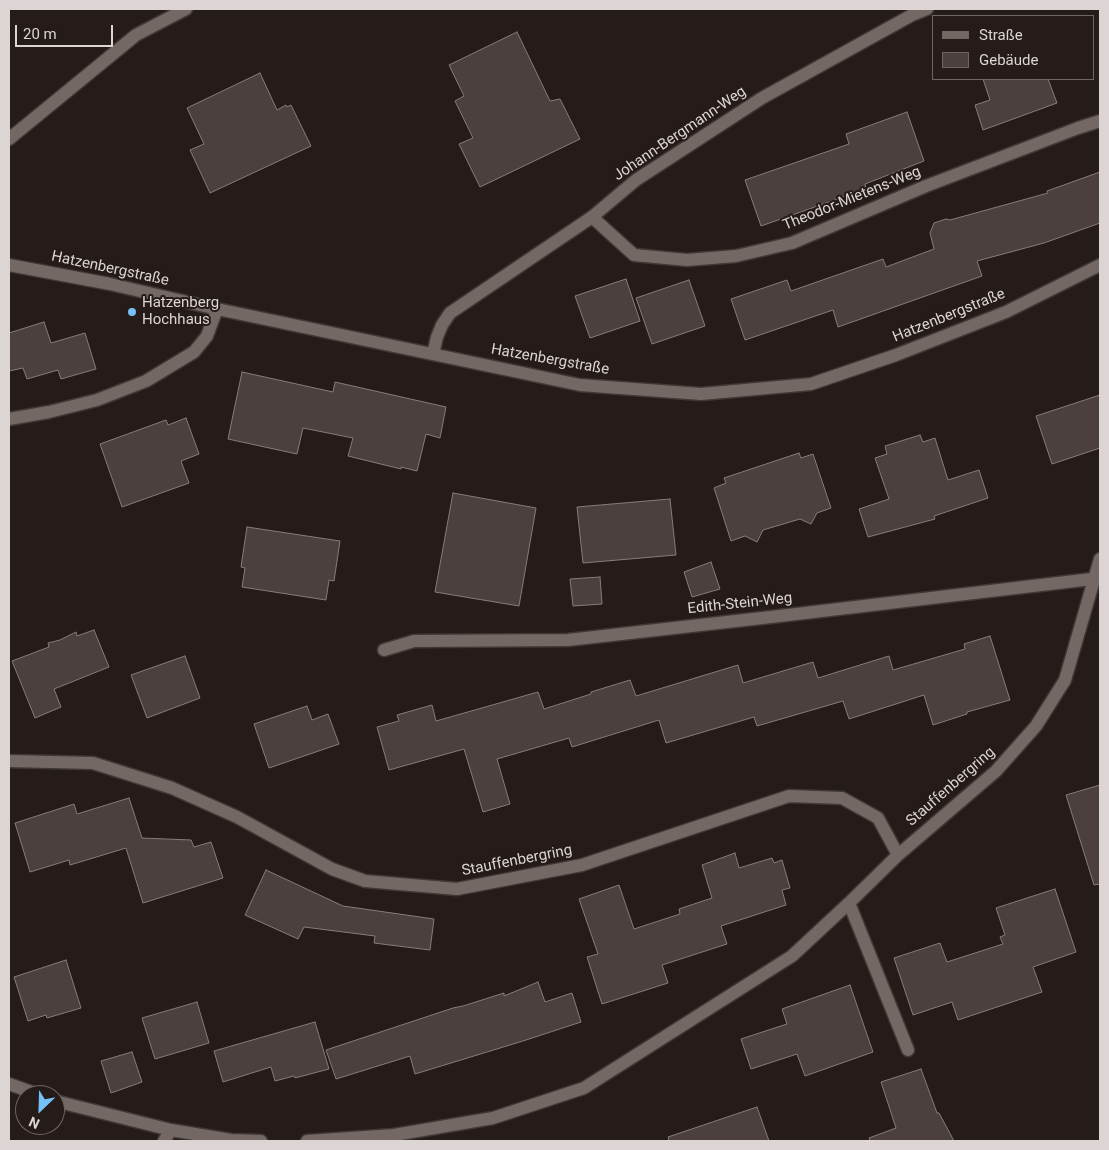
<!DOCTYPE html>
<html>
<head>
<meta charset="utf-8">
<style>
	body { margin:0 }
	#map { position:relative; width:1109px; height:1150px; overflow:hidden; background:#251b19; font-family:Roboto,sans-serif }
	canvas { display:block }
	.frame { position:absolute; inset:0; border:10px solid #dcd5d4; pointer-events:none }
	.legend { position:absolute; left:932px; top:15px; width:162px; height:65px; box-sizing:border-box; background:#251b19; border:1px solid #6e6564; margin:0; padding:6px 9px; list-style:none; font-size:15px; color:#dcd5d4 }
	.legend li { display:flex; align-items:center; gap:10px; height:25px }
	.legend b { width:25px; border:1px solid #6e6564 }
	.north { position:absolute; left:15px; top:1085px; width:50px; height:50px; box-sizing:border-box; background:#251b19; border:1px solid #6e6564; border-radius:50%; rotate:204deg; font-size:14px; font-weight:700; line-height:20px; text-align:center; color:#dcd5d4 }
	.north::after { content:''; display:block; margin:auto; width:18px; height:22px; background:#75c0f6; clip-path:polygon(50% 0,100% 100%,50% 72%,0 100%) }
	.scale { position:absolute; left:15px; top:25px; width:98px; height:22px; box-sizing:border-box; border:2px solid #dcd5d4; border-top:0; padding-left:6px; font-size:15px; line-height:18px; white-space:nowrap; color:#dcd5d4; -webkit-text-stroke:4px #251b19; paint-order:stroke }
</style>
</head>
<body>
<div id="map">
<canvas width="1109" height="1150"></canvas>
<div class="frame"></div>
<ul class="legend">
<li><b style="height:6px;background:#746865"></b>Straße</li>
<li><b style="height:14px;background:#4b403d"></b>Gebäude</li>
</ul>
<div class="north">N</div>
<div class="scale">20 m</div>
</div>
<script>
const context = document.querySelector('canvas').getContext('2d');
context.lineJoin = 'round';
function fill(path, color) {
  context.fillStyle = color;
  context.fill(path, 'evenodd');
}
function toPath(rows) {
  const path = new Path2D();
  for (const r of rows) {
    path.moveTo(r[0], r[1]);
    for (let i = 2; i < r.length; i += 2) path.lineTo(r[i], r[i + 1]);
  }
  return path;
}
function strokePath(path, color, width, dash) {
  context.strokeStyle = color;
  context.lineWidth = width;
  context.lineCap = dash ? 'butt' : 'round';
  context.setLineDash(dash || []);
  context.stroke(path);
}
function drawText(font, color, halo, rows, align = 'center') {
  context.font = font + ' Roboto,sans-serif';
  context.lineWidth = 4;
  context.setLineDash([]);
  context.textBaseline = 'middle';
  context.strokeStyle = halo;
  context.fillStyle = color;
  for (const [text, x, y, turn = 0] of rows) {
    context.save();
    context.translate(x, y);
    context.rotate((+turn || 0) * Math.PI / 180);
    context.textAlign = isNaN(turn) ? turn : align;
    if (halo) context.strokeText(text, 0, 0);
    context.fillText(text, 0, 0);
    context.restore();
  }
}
const building = toPath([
	[517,32,550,101,560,99,580,139,480,187,459,144,473,138,455,101,464,96,449,65,517,32],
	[260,73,277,110,286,105,287,107,291,105,311,146,210,193,190,150,204,144,187,108,260,73],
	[983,79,1048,79,1057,103,983,130,975,105,990,100,983,79],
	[907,112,924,161,865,184,866,189,761,226,745,180,849,144,846,134,907,112],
	[1100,172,1100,223,1044,243,977,261,982,276,838,327,833,310,745,340,731,299,787,280,791,291,883,259,886,267,934,249,930,233,934,223,946,219,950,220,1048,193,1047,191,1100,172],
	[626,279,640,321,590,338,575,296,626,279],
	[689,280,705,326,652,344,636,298,689,280],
	[44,322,51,343,85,333,96,369,61,379,58,370,27,379,23,368,9,371,9,333,44,322],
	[242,372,333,392,335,382,446,407,440,438,426,434,417,471,401,467,401,469,348,456,353,438,303,428,297,454,228,439,242,372],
	[1100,395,1100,448,1052,464,1036,416,1100,395],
	[186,418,199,454,181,461,189,483,122,507,100,444,166,420,168,425,186,418],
	[920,435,923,442,935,438,948,480,979,470,988,498,934,516,935,519,868,537,859,509,889,499,875,458,887,454,885,446,920,435],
	[799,453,801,458,813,454,831,508,817,513,811,524,800,519,763,530,757,542,745,536,731,541,714,488,726,483,724,478,799,453],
	[453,493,536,508,519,606,435,592,453,493],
	[670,499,676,555,583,563,577,507,670,499],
	[247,527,340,541,334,581,329,580,326,600,242,587,245,568,241,567,247,527],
	[711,562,720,589,692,597,684,572,711,562],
	[600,577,602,604,573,606,570,579,600,577],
	[94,630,109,667,54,689,61,707,35,718,12,661,49,647,48,643,60,640,76,632,77,636,94,630],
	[990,636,1010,700,967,712,967,714,933,725,924,695,849,719,843,701,757,726,754,717,666,743,659,720,572,747,569,738,497,759,510,804,483,812,464,749,389,770,377,727,399,721,397,715,432,705,436,721,538,692,544,709,591,694,591,692,630,680,636,696,738,665,743,683,813,662,818,678,889,656,893,670,965,649,964,644,990,636],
	[185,656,200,698,147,718,131,675,185,656],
	[307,706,312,720,328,714,339,744,269,768,254,724,307,706],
	[1100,785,1100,884,1094,885,1066,795,1100,785],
	[129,798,142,838,191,840,194,847,211,842,223,878,143,903,126,848,70,865,69,860,30,872,15,823,74,804,77,814,129,798],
	[735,853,739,868,772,858,774,863,782,860,790,888,782,890,786,905,721,926,727,944,662,965,668,983,602,1004,587,957,598,954,579,899,619,885,634,929,680,914,679,909,712,898,702,865,735,853],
	[266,870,343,906,434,919,430,950,374,943,375,936,304,927,298,939,245,915,266,870],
	[1055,889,1076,952,1033,967,1042,992,958,1020,952,1002,913,1015,894,958,940,943,947,962,1003,944,1000,937,1005,935,996,908,1055,889],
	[66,960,81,1008,47,1018,46,1015,28,1021,14,977,66,960],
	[538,982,545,1002,572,993,581,1022,523,1041,415,1074,410,1056,336,1079,326,1050,453,1008,463,1006,504,993,504,996,538,982],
	[850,985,873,1052,805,1076,797,1054,751,1069,741,1039,787,1024,782,1009,850,985],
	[197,1002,209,1043,155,1059,142,1018,197,1002],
	[315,1022,329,1069,295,1078,294,1076,275,1081,271,1067,223,1082,214,1051,315,1022],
	[132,1052,142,1082,111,1093,101,1061,132,1052],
	[921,1069,937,1113,939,1113,954,1141,870,1141,869,1138,896,1128,881,1082,921,1069],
	[757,1107,769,1141,669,1141,668,1137,757,1107]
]);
fill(building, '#4b403d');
strokePath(building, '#887c79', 1);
const service = toPath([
	[592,217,634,255,687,260,736,256,792,243,926,186,1078,128,1100,121]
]);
const minor = toPath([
	[9,139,136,35,186,9],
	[9,265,110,284,217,309,580,385,701,394,811,384,896,355,1006,312,1100,265],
	[433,354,437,337,442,325,450,313,592,217,636,180,762,98,912,15,927,9],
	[9,419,49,412,97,400,146,381,194,352,207,336,217,309],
	[384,650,414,641,568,640,771,617,1100,578],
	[9,761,93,763,172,788,237,817,332,869,365,881,457,889,582,865,789,796,842,798,878,818,898,855,996,771,1036,726,1065,680,1100,559],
	[849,903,898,855],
	[9,1084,40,1095],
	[55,1101,171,1130,164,1141],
	[171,1130,231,1140,261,1141],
	[307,1141,394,1135,493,1118,584,1088,792,956,849,903,908,1050]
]);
strokePath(service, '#3f3837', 15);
strokePath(minor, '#3f3837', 15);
strokePath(service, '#746865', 12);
strokePath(minor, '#746865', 12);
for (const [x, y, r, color] of [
	[132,312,5,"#75c0f6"]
]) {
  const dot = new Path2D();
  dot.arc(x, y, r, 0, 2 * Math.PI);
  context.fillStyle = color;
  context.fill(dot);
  strokePath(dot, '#251b19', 2);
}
drawText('15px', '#dcd5d4', '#251b19', [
	["Johann-Bergmann-Weg",680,134,-34],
	["Theodor-Mietens-Weg",852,199,-22],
	["Hatzenbergstraße",110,269,12],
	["Hatzenbergstraße",949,316,-22],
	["Hatzenbergstraße",550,360,10],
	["Edith-Stein-Weg",740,604,-6],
	["Stauffenbergring",951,787,-41],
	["Stauffenbergring",517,861,-11]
]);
drawText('15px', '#dcd5d4', '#251b19', [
	["Hatzenberg",142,303],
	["Hochhaus",142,320]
], 'left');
</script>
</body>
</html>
